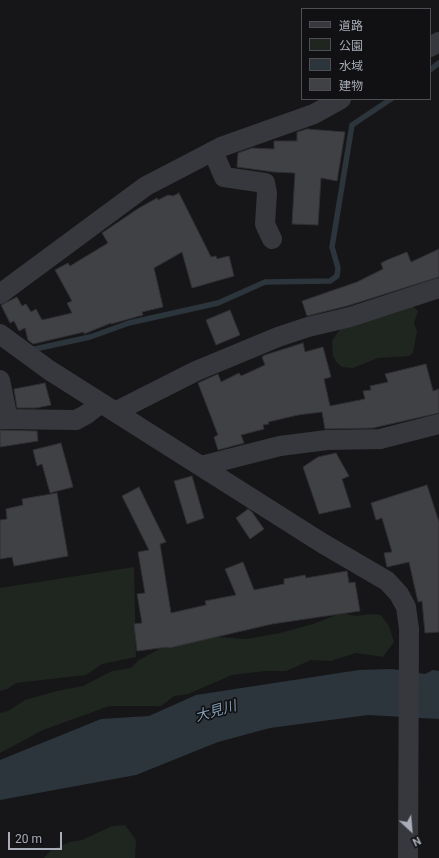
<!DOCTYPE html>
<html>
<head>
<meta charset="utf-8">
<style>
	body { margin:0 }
	#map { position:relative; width:439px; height:858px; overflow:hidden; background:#161618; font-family:Roboto,"Noto Sans JP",sans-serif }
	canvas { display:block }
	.legend { position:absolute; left:301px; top:8px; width:130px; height:92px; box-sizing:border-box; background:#111113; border:1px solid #4d4f55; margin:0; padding:5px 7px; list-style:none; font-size:12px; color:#a8adb8 }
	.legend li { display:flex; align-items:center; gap:8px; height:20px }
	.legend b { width:20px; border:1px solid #4d4f55 }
	.north { position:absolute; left:391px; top:810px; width:40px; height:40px; -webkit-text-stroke:3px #111113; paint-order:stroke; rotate:154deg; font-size:11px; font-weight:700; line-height:16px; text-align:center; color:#a8adb8 }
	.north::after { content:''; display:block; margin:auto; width:14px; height:18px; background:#a8adb8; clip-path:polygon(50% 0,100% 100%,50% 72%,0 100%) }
	.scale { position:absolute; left:8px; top:832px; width:54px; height:18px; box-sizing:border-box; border:2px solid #a8adb8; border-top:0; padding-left:5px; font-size:12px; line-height:14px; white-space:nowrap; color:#a8adb8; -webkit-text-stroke:3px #111113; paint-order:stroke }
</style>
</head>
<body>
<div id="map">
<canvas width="439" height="858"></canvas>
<ul class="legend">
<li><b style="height:5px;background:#37383d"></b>道路</li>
<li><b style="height:11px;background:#1e261f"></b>公園</li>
<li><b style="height:11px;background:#2c353c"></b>水域</li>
<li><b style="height:11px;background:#404145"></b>建物</li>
</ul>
<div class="north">N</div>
<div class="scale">20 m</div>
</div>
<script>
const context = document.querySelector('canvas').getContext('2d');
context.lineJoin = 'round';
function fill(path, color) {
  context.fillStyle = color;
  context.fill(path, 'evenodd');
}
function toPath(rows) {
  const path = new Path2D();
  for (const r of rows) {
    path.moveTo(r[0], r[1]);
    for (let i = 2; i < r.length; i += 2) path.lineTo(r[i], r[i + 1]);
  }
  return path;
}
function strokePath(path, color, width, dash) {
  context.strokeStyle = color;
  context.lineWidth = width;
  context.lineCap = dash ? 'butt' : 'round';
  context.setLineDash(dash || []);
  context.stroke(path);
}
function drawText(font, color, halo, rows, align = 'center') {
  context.font = font + ' Roboto,"Noto Sans JP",sans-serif';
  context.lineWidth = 3.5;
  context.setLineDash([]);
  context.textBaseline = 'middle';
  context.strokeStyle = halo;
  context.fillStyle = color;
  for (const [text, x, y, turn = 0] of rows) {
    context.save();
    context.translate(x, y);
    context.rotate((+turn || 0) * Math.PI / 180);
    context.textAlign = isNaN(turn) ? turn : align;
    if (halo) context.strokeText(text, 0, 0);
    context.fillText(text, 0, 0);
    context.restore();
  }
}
fill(toPath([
	[411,305,418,311,414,323,417,331,413,353,409,356,378,358,353,368,342,367,337,363,333,356,332,341,342,326],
	[134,567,136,657,102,664,86,675,16,683,7,689,0,691,0,588],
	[341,613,356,616,370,614,381,615,389,626,394,642,383,657,356,653,331,661,311,660,286,671,265,671,232,675,188,694,174,696,161,706,109,706,43,730,0,753,0,713,8,711,25,700,57,691,83,686,112,671,131,668,139,660,163,647,218,637,246,639,280,633,313,624],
	[125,825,136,840,135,858,44,858,52,849,70,842,82,840,112,826]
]), '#1e261f');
fill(toPath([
	[392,669,425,674,433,670,439,671,439,719,368,715,270,728,218,742,136,775,0,800,0,760,101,719,149,716,196,695,359,670]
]), '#2c353c');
strokePath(toPath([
	[430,70,439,63],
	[35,349,90,337,129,323,218,303,265,282,330,281,337,276,338,268,332,247,352,125,391,99]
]), '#2c353c', 5.5);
const building = toPath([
	[307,129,345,132,337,181,321,178,318,225,292,224,295,173,274,172,237,167,238,153,252,148,274,149,274,141,297,141,297,132,307,129],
	[179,193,211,257,216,256,217,259,229,256,234,276,192,288,182,252,154,268,163,307,142,312,143,315,111,324,111,323,84,334,84,332,33,344,28,340,25,328,19,331,14,321,10,323,1,305,17,297,22,306,26,304,31,312,36,309,42,320,72,313,67,303,72,301,55,270,68,263,70,266,108,243,102,233,139,208,157,198,158,200,168,195,173,196,179,193],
	[439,249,439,277,347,306,307,316,302,301,357,282,383,269,381,263,387,260,407,252,411,262,439,249],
	[230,310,240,335,216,345,206,320,230,310],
	[303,343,305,352,323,347,331,377,324,379,330,406,365,399,363,391,371,390,370,386,388,382,385,374,426,364,433,391,439,389,439,413,373,428,325,429,322,412,298,415,268,422,269,424,263,425,264,429,241,435,244,443,218,450,214,437,218,435,198,383,218,374,221,382,239,373,241,376,265,365,262,357,265,355,303,343],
	[45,383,51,405,36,408,17,408,14,389,45,383],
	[0,430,37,431,38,441,0,447,0,430],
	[61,443,73,487,50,493,42,464,37,466,33,450,61,443],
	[336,453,349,476,342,479,351,507,319,514,303,467,318,457,336,453],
	[192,476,204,518,187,524,174,481,192,476],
	[427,485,439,522,439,632,425,633,422,601,418,602,409,562,387,567,384,553,392,552,382,518,376,520,371,503,427,485],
	[139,487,166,542,160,544,171,613,206,605,205,601,236,595,225,569,243,562,254,590,284,584,284,579,305,575,306,578,347,571,349,583,355,582,360,611,272,624,169,648,168,647,137,651,134,624,142,623,137,594,145,593,138,552,149,550,122,496,139,487],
	[57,493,68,556,14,566,12,557,0,559,0,520,7,519,6,509,23,505,22,499,57,493],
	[248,509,252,512,264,529,250,539,236,518,248,509]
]);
fill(building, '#404145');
strokePath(building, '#303034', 1);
strokePath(toPath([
	[430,47,439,42],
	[213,151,224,177,265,183,267,193,265,224,272,239],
	[0,294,146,186,221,147,314,114,341,99],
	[0,334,49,370,322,543,387,581,399,594,406,607,409,629,408,858],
	[0,380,8,419],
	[115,412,196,371,278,337,308,327,350,317,439,288],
	[0,419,76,420,87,414,101,403],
	[201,466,280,446,327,440,380,439,439,424]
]), '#37383d', 20);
drawText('italic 14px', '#7f9bb3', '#111113', [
	["大見川",216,712,-16]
]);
</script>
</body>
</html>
